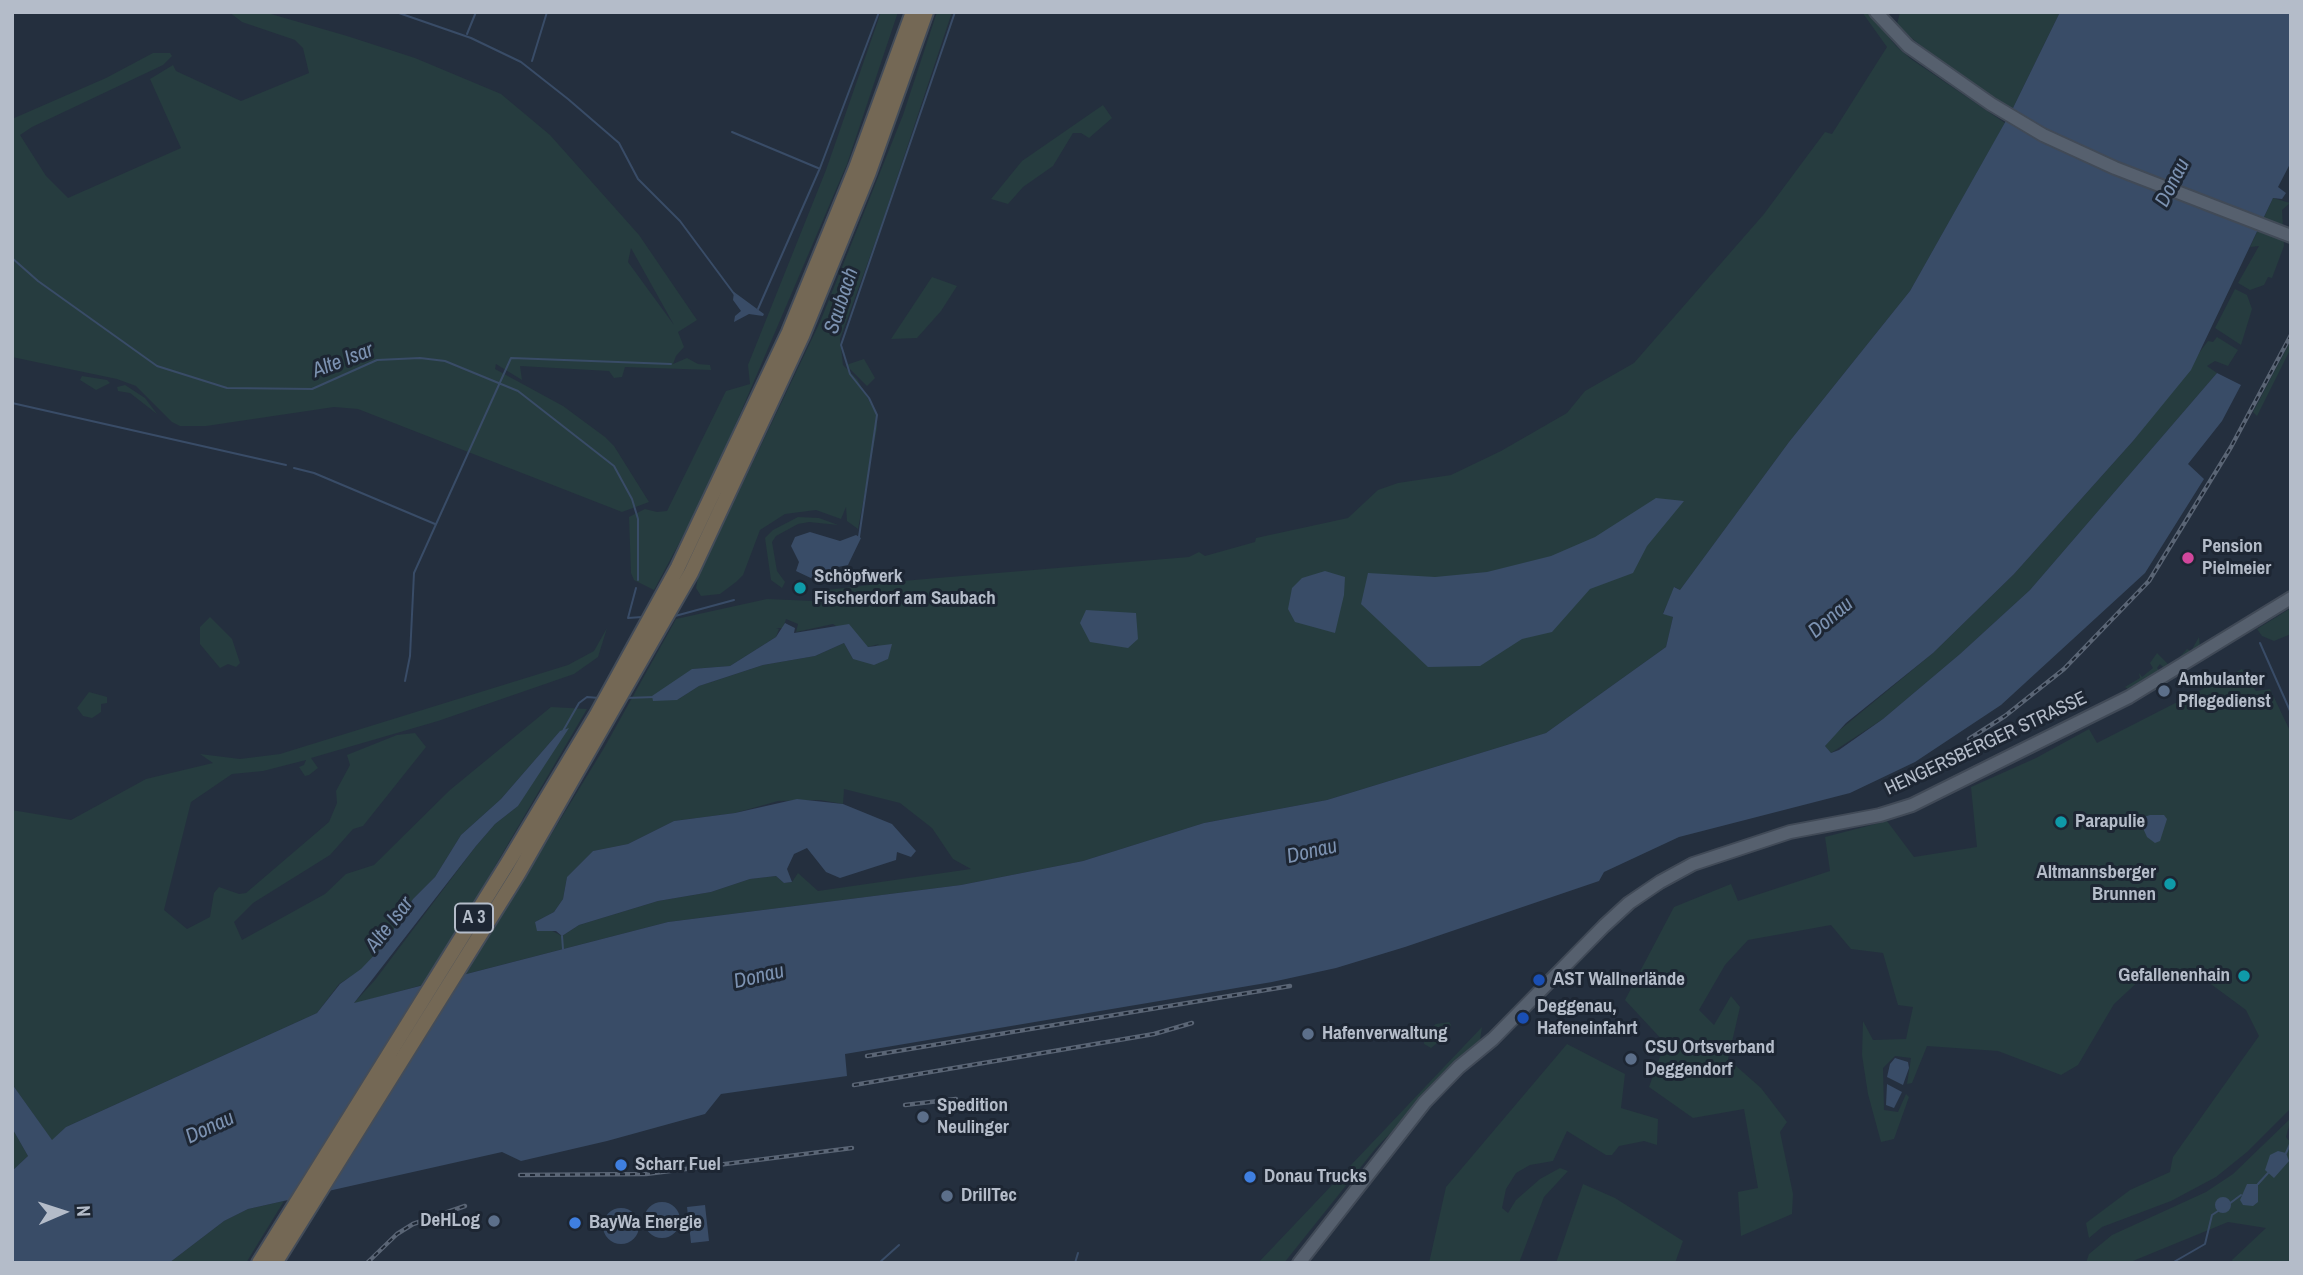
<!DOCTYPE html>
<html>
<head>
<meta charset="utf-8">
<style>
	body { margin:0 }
	#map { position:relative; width:2303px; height:1275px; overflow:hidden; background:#242f3e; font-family:"Archivo Narrow",sans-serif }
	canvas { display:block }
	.frame { position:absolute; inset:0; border:14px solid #b4bcc9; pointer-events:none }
	.north { position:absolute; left:28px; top:1177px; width:70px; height:70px; -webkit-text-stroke:5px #1d2633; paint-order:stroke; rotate:87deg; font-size:19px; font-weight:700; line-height:28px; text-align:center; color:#b4bcc9 }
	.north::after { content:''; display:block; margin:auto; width:24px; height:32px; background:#b4bcc9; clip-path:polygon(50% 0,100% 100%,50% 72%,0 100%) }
</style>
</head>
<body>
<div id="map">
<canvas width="2303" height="1275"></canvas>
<div class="frame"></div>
<div class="north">N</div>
</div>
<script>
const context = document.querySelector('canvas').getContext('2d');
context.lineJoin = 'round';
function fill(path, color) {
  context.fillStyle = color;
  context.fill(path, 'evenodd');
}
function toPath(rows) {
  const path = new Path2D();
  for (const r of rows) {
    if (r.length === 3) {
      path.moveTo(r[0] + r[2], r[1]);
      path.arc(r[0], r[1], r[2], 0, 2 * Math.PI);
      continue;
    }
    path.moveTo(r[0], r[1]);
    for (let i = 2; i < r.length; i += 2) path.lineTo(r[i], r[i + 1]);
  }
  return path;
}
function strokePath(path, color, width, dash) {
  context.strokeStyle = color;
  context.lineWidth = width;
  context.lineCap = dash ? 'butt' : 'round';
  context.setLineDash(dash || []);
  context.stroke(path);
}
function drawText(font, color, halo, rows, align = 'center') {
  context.font = font + ' "Archivo Narrow",sans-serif';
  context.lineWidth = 6;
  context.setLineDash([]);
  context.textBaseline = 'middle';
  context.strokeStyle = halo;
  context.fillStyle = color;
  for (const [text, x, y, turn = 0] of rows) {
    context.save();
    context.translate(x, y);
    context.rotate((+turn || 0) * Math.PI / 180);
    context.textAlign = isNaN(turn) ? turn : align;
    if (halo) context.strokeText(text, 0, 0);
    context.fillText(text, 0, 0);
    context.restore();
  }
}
fill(toPath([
	[229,12,264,12,347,36,415,58,501,94,550,135,639,235,697,320,678,332,684,347,676,356,673,364,687,358,698,364,710,365,711,370,625,367,622,377,614,378,609,371,520,366,522,380,496,364,495,369,563,406,605,437,614,446,649,502,622,512,358,409,334,407,206,426,180,426,172,422,136,386,117,379,12,357,12,119,106,78,153,53,170,53,172,56,163,65,32,127,20,135,46,176,68,198,181,148,150,79,173,65,176,71,241,101,309,73,303,48,295,40,242,22],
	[631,248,674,325,628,262],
	[881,12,898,12,847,164,707,491,654,590,634,580,631,573,629,517,645,509,657,512,667,511,726,391,750,384,748,365,826,170],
	[937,12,952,12,881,226,840,339,843,365,857,379,876,413,877,428,858,529,847,521,846,507,841,519,816,510,785,514,760,530,743,575,736,582,720,594,701,596,696,588,698,577,820,322,903,115],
	[1862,12,1868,12,1896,46,1911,59,2005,123,1910,291,1789,442,1680,590,1675,587,1663,613,1673,617,1666,647,1546,733,1327,800,1204,823,1083,861,961,885,668,922,466,974,604,748,676,619,767,599,813,601,819,591,902,581,1189,557,1199,552,1205,556,1255,542,1256,538,1348,518,1378,490,1398,483,1451,475,1501,451,1567,413,1585,391,1634,363,1764,214,1825,132,1832,134,1887,47],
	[786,619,798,624,796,632,833,624,868,647,879,644,853,659,844,643,815,656,763,665,699,686,677,700,692,669,730,666,776,637,779,629,776,628,783,628],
	[844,789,900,803,932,828,953,859,971,869,818,891,798,873,792,882,784,883,776,876,750,879,711,892,658,901,579,925,562,936,535,922,554,912,563,899,567,877,593,851,628,844,674,821,735,813,778,801,820,800,843,804],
	[1900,12,2060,12,2012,110,1956,74,1903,31,1897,24],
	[1103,105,1112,118,1089,138,1081,133,1073,133,1053,166,1023,187,1008,204,991,199,1022,161],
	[2273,198,2290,203,2282,210,2284,246,2272,278,2268,277,2264,285,2250,290,2238,283,2259,246,2250,247],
	[932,277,957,286,941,311,917,338,891,339],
	[2235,289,2247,295,2252,309,2241,345,2215,328],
	[2217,337,2238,350,2228,366,2215,361,2207,366,2217,373,2030,590,1960,654,1883,719,1831,753,1825,746,1830,738,1933,653,2014,574,2133,441,2208,341,2213,342],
	[2291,340,2291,348,2257,416,2253,412],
	[864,359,875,378,867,386,846,365],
	[82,376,107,380,110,383,96,390,80,380],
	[125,385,145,398,157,414,130,393,118,391,117,387],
	[798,517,819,518,838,525,809,522,798,524,776,536,772,542,777,571,785,582,782,588,771,580,765,538,773,530],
	[2291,608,2291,634,2274,641,2262,636,2257,629],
	[210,617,232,639,240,663,236,667,228,664,220,668,200,644,200,627],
	[607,628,598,657,574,674,438,721,311,758,318,768,309,775,305,776,299,767,304,765,306,760,263,771,232,774,191,802,164,910,187,929,210,917,214,893,219,887,239,894,246,893,329,822,337,803,336,791,350,765,347,755,397,735,415,733,426,747,363,826,353,829,330,855,253,903,234,922,242,940,325,894,346,874,374,865,450,790,551,707,587,709,426,984,353,1004,375,980,476,846,495,824,518,806,560,731,501,799,461,835,435,877,413,899,383,946,361,970,339,984,317,1013,66,1127,52,1141,12,1084,12,810,71,820,146,779,213,763,200,754,240,759,280,754,568,665,594,651],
	[2199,637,2200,648,2166,670,2160,664,2157,668,2161,673,2129,690,2125,687,2140,678,2139,673,2142,677,2153,668,2150,663,2157,653,2168,664,2173,664,2187,649,2191,651],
	[2242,669,2256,691,2270,689,2291,733,2291,1108,2247,1152,2216,1177,2171,1201,2102,1227,2089,1238,2086,1223,2130,1190,2170,1172,2173,1157,2259,1036,2246,1010,2204,979,2174,970,2142,978,2114,1004,2078,1065,2061,1075,1998,1051,1927,1046,1912,1083,1907,1084,1911,1058,1895,1056,1883,1068,1884,1110,1898,1112,1906,1094,1909,1097,1894,1139,1881,1142,1868,1094,1862,1055,1863,1021,1873,1040,1906,1039,1913,1007,1898,1005,1883,953,1851,949,1831,925,1748,940,1725,965,1699,1010,1714,1025,1731,996,1740,1007,1728,1059,1761,1088,1787,1122,1780,1132,1793,1194,1792,1214,1741,1236,1738,1192,1758,1188,1744,1109,1693,1118,1649,1087,1665,1043,1625,1000,1674,907,1731,884,1738,901,1830,871,1825,837,1887,821,1914,857,1977,847,1971,787,2036,758,2089,729,2097,743],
	[89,692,107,697,107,703,101,704,101,712,92,718,83,716,77,708],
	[1449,1022,1451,1025,1445,1036,1436,1044,1431,1048,1424,1044,1425,1032,1436,1024],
	[1482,1027,1480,1040,1376,1148,1284,1263,1258,1263],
	[1567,1044,1625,1074,1621,1108,1658,1119,1657,1145,1644,1141,1619,1146,1612,1155,1606,1155,1567,1131,1553,1161,1530,1165,1516,1173,1506,1189,1502,1208,1508,1213,1516,1200,1540,1179,1560,1168,1568,1171,1544,1197,1519,1263,1429,1263,1446,1187],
	[2291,1118,2286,1137,2291,1143,2291,1263,2234,1263,2232,1260,2266,1228,2228,1222,2128,1263,2086,1263,2089,1254,2112,1235,2206,1192,2233,1174],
	[12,1128,28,1156,12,1171],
	[1583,1184,1615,1198,1683,1241,1675,1263,1556,1263],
	[284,1201,246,1263,169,1263,224,1221,248,1209]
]), '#263c3f');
fill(toPath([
	[2060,12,2291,12,2291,162,2278,187,2286,193,2282,199,2273,198,2191,370,2133,441,2014,574,1933,653,1846,723,1825,746,1831,753,1839,750,1883,719,1960,654,2030,590,2217,373,2241,385,2222,421,2188,464,2204,479,2145,573,2001,705,1915,762,1850,793,1679,837,1604,872,1599,881,1405,947,1336,968,1272,982,845,1054,847,1076,721,1094,705,1114,607,1141,521,1161,502,1152,248,1209,224,1221,169,1263,12,1263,12,1171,28,1156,12,1128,12,1084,52,1140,66,1127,317,1013,340,984,361,969,383,946,413,899,435,877,461,835,501,799,560,731,569,728,518,806,495,824,476,846,354,1003,668,922,961,885,1083,861,1204,823,1327,800,1546,733,1666,647,1673,617,1663,614,1674,587,1680,590,1789,442,1910,291,2012,110],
	[734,292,764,314,763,316,749,314,734,322,735,316,741,311,733,300],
	[1656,498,1684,501,1647,546,1633,573,1590,589,1552,632,1522,639,1480,666,1428,667,1361,604,1368,573,1435,577,1487,572,1551,556,1595,537],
	[810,532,840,541,856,535,861,538,848,565,838,567,830,573,824,572,815,580,796,571,799,562,791,546,795,537],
	[1325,571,1345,577,1344,595,1335,633,1295,622,1288,609,1292,588,1302,578],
	[1086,610,1136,613,1138,639,1128,648,1090,642,1080,623],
	[785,623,795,628,794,633,849,624,868,647,892,644,888,659,874,665,853,659,844,643,815,656,763,665,699,686,677,700,653,701,652,696,692,669,730,666,776,637],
	[797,799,843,804,892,824,916,851,911,857,897,852,896,860,840,878,826,872,807,848,794,854,787,869,792,882,784,883,776,876,750,879,711,892,658,901,579,925,562,936,556,931,537,931,535,922,554,912,563,899,567,877,593,851,628,844,674,821,735,813],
	[2150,815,2164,815,2167,819,2160,841,2155,843,2147,837,2142,826,2144,817],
	[1895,1058,1908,1062,1909,1068,1903,1085,1887,1077,1890,1064],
	[1887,1084,1902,1092,1894,1108,1886,1105],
	[2278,1151,2286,1153,2289,1161,2274,1178,2265,1170,2270,1155],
	[2247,1184,2258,1184,2258,1202,2253,1206,2243,1205,2240,1200],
	[2223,1205,8],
	[662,1220,18],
	[705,1205,709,1241,691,1243,687,1207],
	[621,1226,18]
]), '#394c67');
strokePath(toPath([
	[396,12,471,38,521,62,568,99,619,143,638,179,680,221,735,295],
	[467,34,476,12],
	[532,61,547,12],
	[732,132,818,168],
	[12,258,38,281,157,366,227,388,312,389,377,360,420,358,445,361,518,391,614,466,632,499,638,519,638,580],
	[758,309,820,168,879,12],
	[12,403,286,465],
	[294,468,314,473,435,524],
	[859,537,877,415,869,398,850,374,841,345,955,12],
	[636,588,628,618,642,617],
	[675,616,734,600],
	[2260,643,2291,713],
	[405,681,410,656,414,573,511,358,671,364],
	[625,698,655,697],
	[563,731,579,703,587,697,599,698],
	[562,936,563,949],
	[2286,1153,2291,1142],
	[2258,1184,2268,1173],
	[2229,1204,2241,1195],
	[879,1263,899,1245],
	[1075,1263,1078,1253],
	[2172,1263,2205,1244,2212,1215,2218,1211]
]), '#394c67', 2);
const major = toPath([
	[1876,12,1908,46,1991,104,2043,135,2115,168,2291,236],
	[1299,1263,1425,1102,1459,1067,1493,1039,1604,926,1629,903,1660,882,1693,864,1790,832,1880,815,1912,805,2129,697,2291,598]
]);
const highway = toPath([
	[259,1263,509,861,596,716,678,567,789,332,856,168,913,12],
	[275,1263,518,874,691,573,802,336,869,172,926,12]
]);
strokePath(major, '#414a57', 16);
strokePath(highway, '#434c59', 18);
strokePath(major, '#56606e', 12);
strokePath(highway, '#746855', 14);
const rail = toPath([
	[1969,739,2005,716,2064,669,2149,581,2231,447,2291,335],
	[867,1056,1290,986],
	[854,1085,1154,1034,1192,1023],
	[905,1105,956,1099],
	[520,1175,646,1174,852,1148],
	[367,1263,397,1234,413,1224,465,1206]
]);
strokePath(rail, '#5a6575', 4.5);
strokePath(rail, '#1d2633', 2, [5]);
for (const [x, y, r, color] of [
	[2188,558,7,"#d1479c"],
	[800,588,7,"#0f9aa8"],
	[2164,691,7,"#5c6f8a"],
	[2061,822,7,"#0f9aa8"],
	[2170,884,7,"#0f9aa8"],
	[2244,976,7,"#0f9aa8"],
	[1539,980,7,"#1a4fb4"],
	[1523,1018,7,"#1a4fb4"],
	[1308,1034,7,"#5c6f8a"],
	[1631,1059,7,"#5c6f8a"],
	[923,1117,7,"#5c6f8a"],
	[621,1165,7,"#3f7fe0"],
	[1250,1177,7,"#3f7fe0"],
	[947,1196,7,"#5c6f8a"],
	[494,1221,7,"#5c6f8a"],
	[575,1223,7,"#3f7fe0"]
]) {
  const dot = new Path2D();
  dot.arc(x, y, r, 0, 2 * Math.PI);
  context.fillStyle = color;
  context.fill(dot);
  strokePath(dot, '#1d2633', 2.5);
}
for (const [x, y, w] of [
	[474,918,38]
]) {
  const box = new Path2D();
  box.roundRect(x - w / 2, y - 14.5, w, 29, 5);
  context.fillStyle = '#1d2633';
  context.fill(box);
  strokePath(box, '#b4bcc9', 2);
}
drawText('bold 18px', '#b4bcc9', null, [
	["A 3",474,918]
]);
drawText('bold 19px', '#b4bcc9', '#1d2633', [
	["Pension",2202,547],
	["Pielmeier",2202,569],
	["Schöpfwerk",814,577],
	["Fischerdorf am Saubach",814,599],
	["Ambulanter",2178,680],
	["Pflegedienst",2178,702],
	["Parapulie",2075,822],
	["Altmannsberger",2156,873,"right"],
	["Brunnen",2156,895,"right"],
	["Gefallenenhain",2230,976,"right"],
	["AST Wallnerlände",1553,980],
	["Deggenau,",1537,1007],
	["Hafeneinfahrt",1537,1029],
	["Hafenverwaltung",1322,1034],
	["CSU Ortsverband",1645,1048],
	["Deggendorf",1645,1070],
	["Spedition",937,1106],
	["Neulinger",937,1128],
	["Scharr Fuel",635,1165],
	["Donau Trucks",1264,1177],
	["DrillTec",961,1196],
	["DeHLog",480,1221,"right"],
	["BayWa Energie",589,1223]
], 'left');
drawText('19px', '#b4bcc9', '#1d2633', [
	["HENGERSBERGER STRASSE",1986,744,-25]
]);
drawText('italic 21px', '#7c92b1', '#1d2633', [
	["Donau",2173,183,-63],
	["Saubach",842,301,-72],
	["Alte Isar",343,361,-21],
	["Donau",1831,618,-40],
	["Donau",1312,852,-13],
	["Alte Isar",390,925,-52],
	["Donau",759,977,-13],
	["Donau",210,1128,-25]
]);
</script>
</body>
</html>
